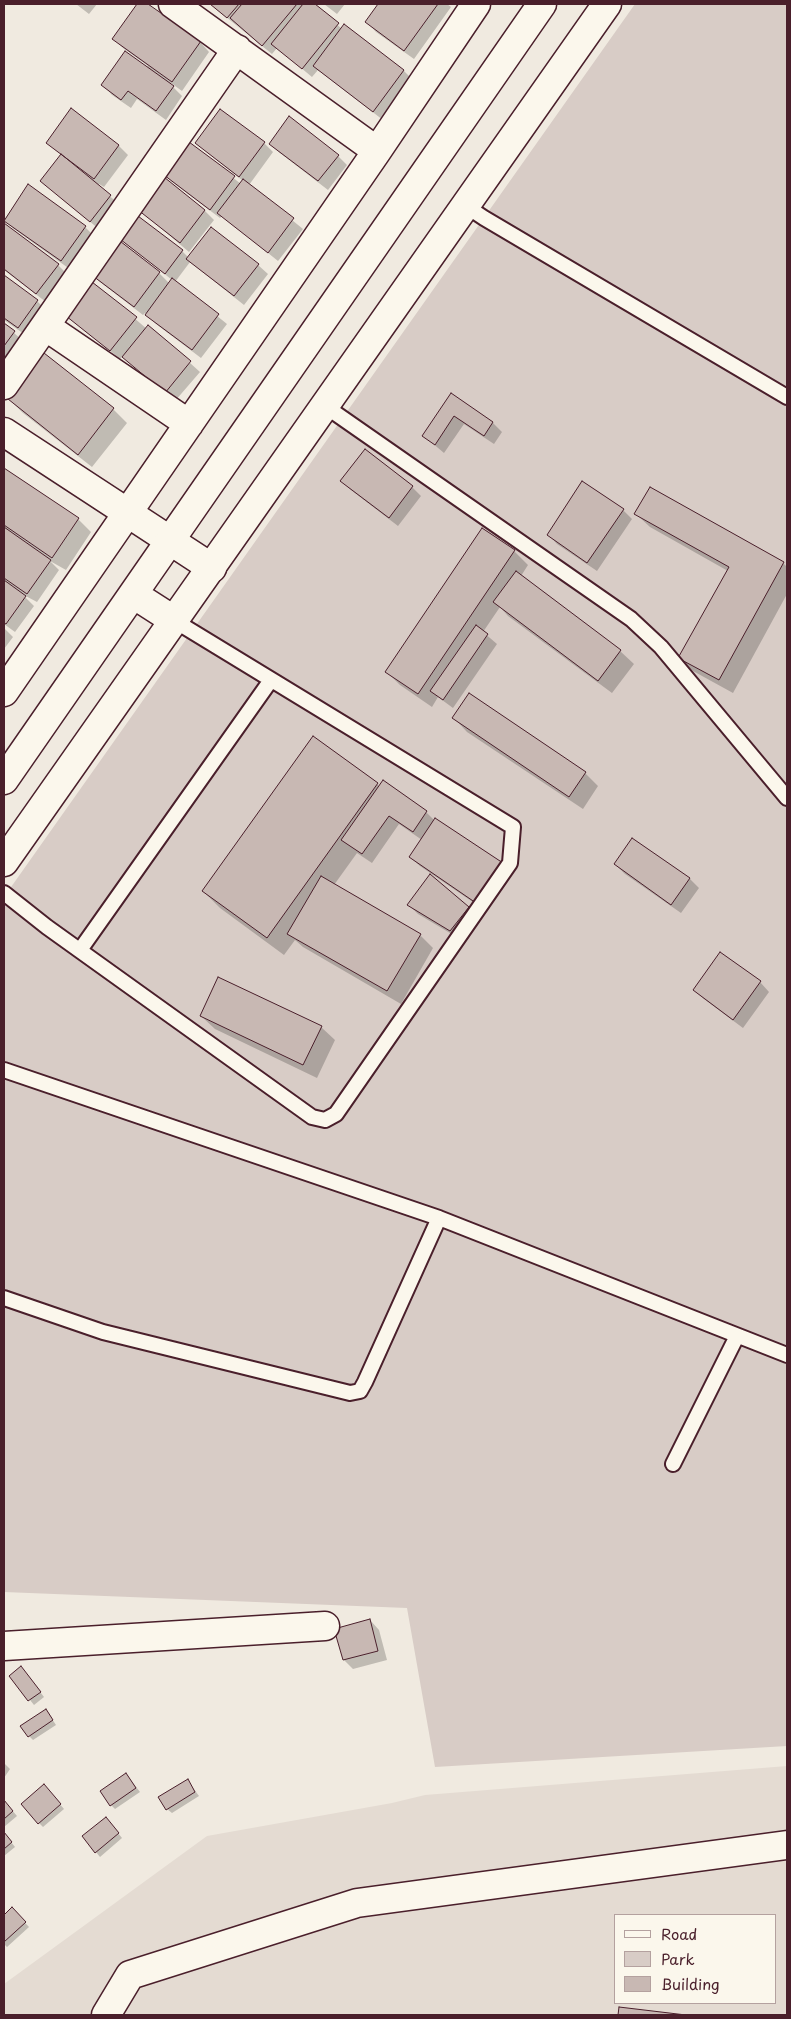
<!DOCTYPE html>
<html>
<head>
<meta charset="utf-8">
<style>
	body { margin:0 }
	#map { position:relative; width:791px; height:2019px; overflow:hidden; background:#f0eae0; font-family:"Playpen Sans",sans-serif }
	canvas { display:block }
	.frame { position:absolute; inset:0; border:5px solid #4a1f2b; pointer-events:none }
	.legend { position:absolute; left:614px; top:1914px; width:162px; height:90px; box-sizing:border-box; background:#fbf7ec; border:1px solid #b4a19f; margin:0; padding:6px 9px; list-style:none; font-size:15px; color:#4a1f2b }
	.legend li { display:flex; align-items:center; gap:10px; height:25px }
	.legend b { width:25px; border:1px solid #b4a19f }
</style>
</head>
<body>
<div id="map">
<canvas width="791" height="2019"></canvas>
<div class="frame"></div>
<ul class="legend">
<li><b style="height:6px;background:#fbf7ec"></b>Road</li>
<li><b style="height:14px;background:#d8ccc6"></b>Park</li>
<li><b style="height:14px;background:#c8b8b3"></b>Building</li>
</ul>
</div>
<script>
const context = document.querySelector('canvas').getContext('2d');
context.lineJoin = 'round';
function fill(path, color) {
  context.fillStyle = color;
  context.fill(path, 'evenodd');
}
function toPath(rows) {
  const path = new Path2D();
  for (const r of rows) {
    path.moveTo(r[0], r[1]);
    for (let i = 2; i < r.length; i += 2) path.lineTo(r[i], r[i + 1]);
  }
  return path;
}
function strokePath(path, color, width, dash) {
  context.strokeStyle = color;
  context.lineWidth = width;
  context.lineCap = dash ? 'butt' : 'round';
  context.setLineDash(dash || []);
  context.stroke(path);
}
fill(toPath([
	[787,1766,787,2015,4,2015,4,1984,207,1836,392,1803,425,1795],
	[615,1915,775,1915,775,2003,615,2003]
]), '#e4dbd2');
fill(toPath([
	[635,4,787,4,787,1746,435,1767,407,1608,4,1592,4,897]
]), '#d8ccc6');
fill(toPath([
	[76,4,97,4,89,14],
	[138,4,146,4,200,42,209,52,182,91,171,83,170,84,182,96,166,120,137,99,131,108,112,95,103,85,148,66,123,48,114,39],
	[210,4,302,4,304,5,313,4,342,29,344,26,404,71,413,80,383,120,318,70,312,77,277,48,272,54],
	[324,4,345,4,337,14],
	[380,4,447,4,451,7,414,59,376,32,367,22],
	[72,110,119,146,128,155,104,187,99,184,98,186,120,205,100,230,41,181,62,155,47,142],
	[185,140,241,184,243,181,196,143,264,143,273,152,249,185,303,229,278,261,222,216,220,218,172,182,162,172],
	[270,144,338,156,347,165,328,190,280,153],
	[28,186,85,227,94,236,71,270,14,229,4,220],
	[135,206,205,211,214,220,189,252],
	[4,225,58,265,67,274,46,302,4,270],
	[118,236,182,251,189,258,258,265,268,274,244,305,190,262,175,282,227,324,201,358,156,324,145,313,143,315,100,282,91,273,116,240,159,273,170,284,172,280],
	[4,277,37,301,46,310,27,336,4,320],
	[93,283,147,329,149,326,200,372,175,401,123,356,120,359,67,315],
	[4,324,23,341,4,368],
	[451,395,493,423,502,432,494,444,464,424,444,453,424,436],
	[9,399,113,409,127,423,92,467,23,413],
	[4,469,78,519,91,532,66,570,50,561,59,570,37,602,22,594,34,606,15,632,4,624],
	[342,481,412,487,421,496,398,526,351,490],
	[650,489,783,563,787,567,787,594,733,693,693,671,680,657,728,571,650,527,636,514],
	[623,510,632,519,597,571,557,544,548,534],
	[483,530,514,551,528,565,521,576,620,651,634,664,612,693,508,616,500,607,483,632,497,644,453,708,438,697,432,707,400,685,387,672],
	[4,628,13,637,4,649],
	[454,718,585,773,598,786,583,809,467,732],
	[384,781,426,812,435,821,511,873,486,911,420,866,410,857,422,840,399,824,372,863,357,853,334,885,420,935,433,948,401,1004,303,947,295,940,284,955,220,908,203,891,377,784,380,787],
	[632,839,690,879,699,888,681,913,625,874,615,864],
	[409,905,468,907,477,917,460,939,418,914],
	[760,982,769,992,743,1028,704,999,694,990],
	[201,1016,321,1027,335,1040,317,1078,215,1029],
	[370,1620,379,1630,387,1660,353,1669,344,1660],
	[25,1672,44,1697,34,1705,11,1676],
	[46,1710,56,1725,33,1740,29,1736],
	[4,1763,10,1769,4,1778],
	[126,1774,140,1792,115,1809,111,1805],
	[187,1780,199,1796,172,1813,167,1809],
	[49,1791,64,1809,43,1827,39,1823],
	[4,1801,17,1816,4,1827],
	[110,1823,122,1838,100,1857,84,1837],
	[4,1833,15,1847,4,1856],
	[12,1909,29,1927,7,1947,4,1944,4,1917],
	[620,2009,675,2015,619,2015]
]), '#0003');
const building = toPath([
	[137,4,148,4,201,41,172,82,112,39,137,4],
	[210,4,239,4,227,18,210,4],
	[242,4,297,4,262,46,230,18,242,4],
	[303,4,315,4,339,23,302,69,271,44,303,4],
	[378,4,438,4,404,51,365,22,378,4],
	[344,24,404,70,373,112,313,66,344,24],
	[125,51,174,86,156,111,128,91,121,100,101,85,125,51],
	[71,108,119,145,94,179,46,143,71,108],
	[220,109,265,142,239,177,195,143,220,109],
	[289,116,339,155,318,181,269,144,289,116],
	[185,139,235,176,210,210,160,172,185,139],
	[61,154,111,195,90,222,40,181,61,154],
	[159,173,205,210,180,243,133,206,159,173],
	[243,179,294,218,268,253,217,213,243,179],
	[28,184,86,226,61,261,4,221,28,184],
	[134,213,183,250,165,274,116,236,134,213],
	[4,223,59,264,36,294,4,269,4,223],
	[211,227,259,264,234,296,186,259,211,227],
	[116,238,160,272,134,307,89,273,116,238],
	[4,275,38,300,18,328,4,318,4,275],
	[172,278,219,314,192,350,145,315,172,278],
	[92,282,137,317,110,351,66,316,92,282],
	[4,323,15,331,4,346,4,323],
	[148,325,191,361,165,393,122,357,148,325],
	[44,353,114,408,78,455,8,399,44,353],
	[451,393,493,422,484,436,454,416,435,445,422,436,451,393],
	[365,449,413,486,389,518,340,481,365,449],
	[4,468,79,518,52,558,4,525,4,468],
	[582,481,624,509,587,563,547,535,582,481],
	[650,487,784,562,719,680,678,658,729,567,634,514,650,487],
	[4,527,51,560,27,594,4,578,4,527],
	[482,528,515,550,418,694,385,672,482,528],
	[516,571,621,650,598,681,493,602,516,571],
	[4,580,26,596,6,624,4,623,4,580],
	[476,625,488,634,443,700,430,691,476,625],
	[469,693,586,772,569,797,452,718,469,693],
	[313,736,378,783,267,938,202,891,313,736],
	[383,780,427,811,413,832,389,816,362,854,341,840,383,780],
	[435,818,503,863,476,903,409,857,435,818],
	[632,838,690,878,671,905,614,864,632,838],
	[430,874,469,907,450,931,407,905,430,874],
	[321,876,421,934,387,991,287,934,321,876],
	[720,952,761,981,733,1020,693,990,720,952],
	[218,977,322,1026,303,1065,200,1016,218,977],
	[370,1619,378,1651,343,1660,334,1629,370,1619],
	[21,1666,41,1692,28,1701,9,1676,21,1666],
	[46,1709,53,1720,28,1737,20,1726,46,1709],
	[126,1773,136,1788,110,1806,100,1791,126,1773],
	[188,1779,195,1792,166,1810,158,1797,188,1779],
	[44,1784,61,1804,38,1824,21,1804,44,1784],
	[4,1800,13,1811,4,1819,4,1800],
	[106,1817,119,1833,95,1853,82,1836,106,1817],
	[4,1832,12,1842,4,1849,4,1832],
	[12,1907,26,1922,4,1942,4,1915,12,1907],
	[619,2007,686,2015,618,2015,619,2007]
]);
fill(building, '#c8b8b3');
strokePath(building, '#4a1f2b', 1);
const lane = toPath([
	[466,206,484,218,787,397],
	[325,406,631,619,661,647,787,798],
	[4,893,47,927,312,1117,325,1120,336,1114,510,863,513,827,175,621],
	[80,950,271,680],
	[4,1070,439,1218,787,1355],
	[4,1298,103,1332,350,1393,360,1391,365,1382,439,1218],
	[673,1464,737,1336]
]);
const street = toPath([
	[173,4,377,151],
	[45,326,189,424],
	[4,385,237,49],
	[4,432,212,568],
	[4,692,377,151,476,4],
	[4,1646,325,1626],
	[106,2015,130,1975,357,1903,787,1845]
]);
const secondary = toPath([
	[133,594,175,621],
	[4,780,542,4],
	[4,862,607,4]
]);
strokePath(lane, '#4a1f2b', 18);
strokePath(street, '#4a1f2b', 31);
strokePath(secondary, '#4a1f2b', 31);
strokePath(lane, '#fbf7ec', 14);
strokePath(street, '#fbf7ec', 28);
strokePath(secondary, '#fbf7ec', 28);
</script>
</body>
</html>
